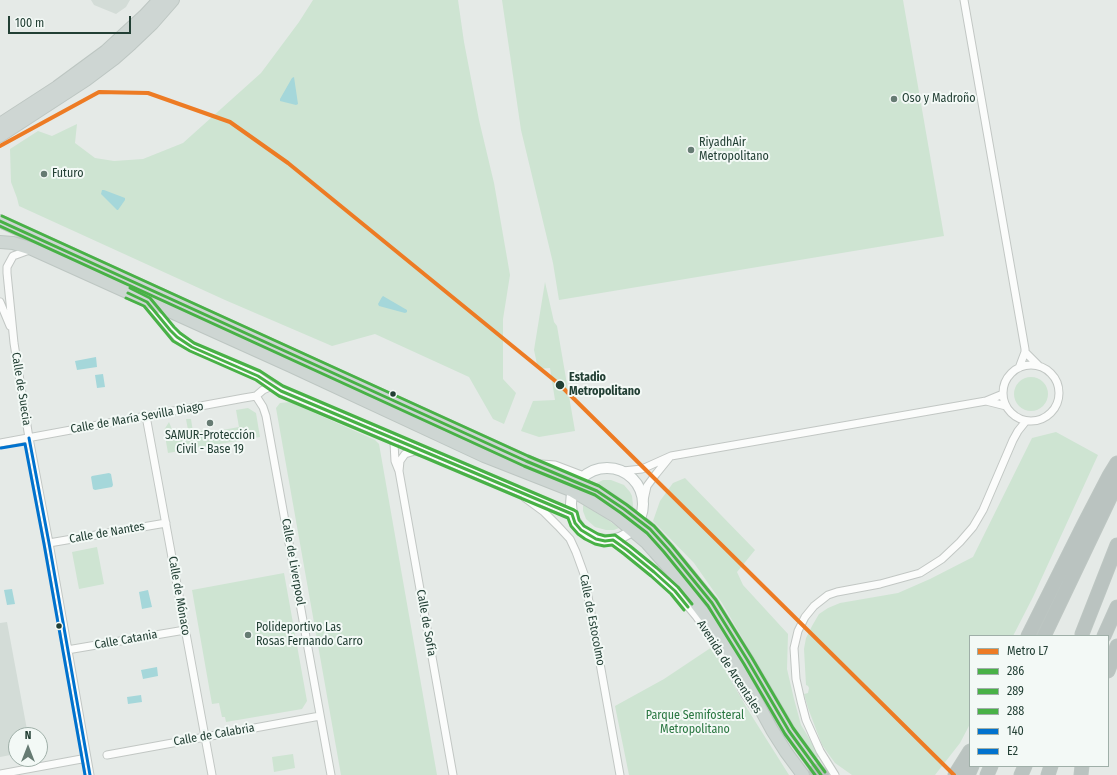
<!DOCTYPE html>
<html>
<head>
<meta charset="utf-8">
<style>
	body { margin:0 }
	#map { position:relative; width:1117px; height:775px; overflow:hidden; background:#e5eae7; font-family:"Fira Sans Condensed",sans-serif }
	canvas { display:block }
	.legend { position:absolute; left:969px; top:635px; width:140px; height:132px; box-sizing:border-box; background:#f3f9f6; border:1px solid #9fafa8; margin:0; padding:5px 7px; list-style:none; font-size:12px; color:#223f34 }
	.legend li { display:flex; align-items:center; gap:8px; height:20px }
	.legend b { width:20px; border:1px solid #9fafa8 }
	.north { position:absolute; left:8px; top:727px; width:40px; height:40px; box-sizing:border-box; background:#f3f9f6; border:1px solid #9fafa8; border-radius:50%; rotate:0deg; font-size:11px; font-weight:700; line-height:16px; text-align:center; color:#223f34 }
	.north::after { content:''; display:block; margin:auto; width:14px; height:18px; background:#667b73; clip-path:polygon(50% 0,100% 100%,50% 72%,0 100%) }
	.scale { position:absolute; left:8px; top:16px; width:123px; height:18px; box-sizing:border-box; border:2px solid #223f34; border-top:0; padding-left:5px; font-size:12px; line-height:14px; white-space:nowrap; color:#223f34; -webkit-text-stroke:3px #f3f9f6; paint-order:stroke }
</style>
</head>
<body>
<div id="map">
<canvas width="1117" height="775"></canvas>
<ul class="legend">
<li><b style="height:5px;background:#ed7b24"></b>Metro L7</li>
<li><b style="height:5px;background:#48b146"></b>286</li>
<li><b style="height:5px;background:#48b146"></b>289</li>
<li><b style="height:5px;background:#48b146"></b>288</li>
<li><b style="height:5px;background:#0072ce"></b>140</li>
<li><b style="height:5px;background:#0072ce"></b>E2</li>
</ul>
<div class="north">N</div>
<div class="scale">100 m</div>
</div>
<script>
const context = document.querySelector('canvas').getContext('2d');
context.lineJoin = 'round';
function fill(path, color) {
  context.fillStyle = color;
  context.fill(path, 'evenodd');
}
function toPath(rows) {
  const path = new Path2D();
  for (const r of rows) {
    if (r.length === 3) {
      path.moveTo(r[0] + r[2], r[1]);
      path.arc(r[0], r[1], r[2], 0, 2 * Math.PI);
      continue;
    }
    path.moveTo(r[0], r[1]);
    for (let i = 2; i < r.length; i += 2) path.lineTo(r[i], r[i + 1]);
  }
  return path;
}
function strokePath(path, color, width, dash) {
  context.strokeStyle = color;
  context.lineWidth = width;
  context.lineCap = dash ? 'butt' : 'round';
  context.setLineDash(dash || []);
  context.stroke(path);
}
function drawText(font, color, halo, rows, align = 'center') {
  context.font = font + ' "Fira Sans Condensed",sans-serif';
  context.lineWidth = 4;
  context.setLineDash([]);
  context.textBaseline = 'middle';
  context.strokeStyle = halo;
  context.fillStyle = color;
  for (const [text, x, y, turn = 0] of rows) {
    context.save();
    context.translate(x, y);
    context.rotate((+turn || 0) * Math.PI / 180);
    context.textAlign = isNaN(turn) ? turn : align;
    if (halo) context.strokeText(text, 0, 0);
    context.fillText(text, 0, 0);
    context.restore();
  }
}
fill(toPath([
	[91,0,130,0,126,7,116,14,94,5],
	[7,622,28,735,16,735,16,754,0,757,0,623]
]), '#d3dcd7');
fill(toPath([
	[313,0,458,0,464,42,479,120,494,183,510,275,503,319,503,379,516,393,504,424,493,419,469,377,375,334,332,346,225,300,19,206,17,198,11,182,10,149,38,131,52,136,77,124,75,143,95,158,114,161,143,159,183,143,261,73,299,22],
	[502,0,903,0,944,236,559,300,553,263,521,130],
	[545,282,554,322,557,326,575,431,539,437,521,431,533,401,555,400,550,368,538,369,534,350],
	[1031,394,17],
	[290,402,375,440,379,444,437,775,341,775,276,408,280,403],
	[248,408,256,413,260,437,168,453,164,430,169,422,173,432,188,430,186,419,191,419,193,432,205,430,206,433,239,427,236,410],
	[1056,432,1098,455,1033,597,1013,636,970,636,970,724,960,743,935,775,852,775,835,763,822,745,808,708,804,694,808,693,809,688,808,686,806,685,804,649,806,638,812,626,819,614,828,608,840,603,898,593,930,579,973,557,1032,438],
	[685,478,755,550,737,572,743,585,788,634,787,669,794,699,801,725,820,756,817,758,792,727,764,675,722,603,694,563,653,521,660,501,673,483],
	[603,480,611,480,624,485,630,492,632,496,633,505,633,508,595,484],
	[583,505,604,517,619,528,614,530,606,530,595,527,586,519,583,511],
	[97,547,104,584,79,589,72,552],
	[284,573,307,701,302,709,226,722,225,717,222,717,219,703,212,704,192,590],
	[712,647,748,710,789,775,629,775,615,706,664,679],
	[293,754,295,768,274,772,272,757]
]), '#cee4d2');
fill(toPath([
	[294,77,298,104,296,105,280,101,280,99,292,78],
	[102,190,104,190,125,198,125,200,118,210,117,210,101,194],
	[383,296,407,310,407,312,405,313,379,306,378,304,382,297],
	[96,357,97,367,77,370,75,361],
	[103,374,105,387,97,388,95,375],
	[109,473,111,474,113,485,112,487,95,490,93,489,91,477,92,476],
	[12,589,15,604,7,605,4,590],
	[148,590,152,607,142,609,139,592],
	[157,667,158,676,143,679,141,670],
	[141,695,142,702,128,704,127,697]
]), '#a5d7da');
const street = toPath([
	[964,0,1025,349,1025,352,1019,368],
	[32,249,13,256,7,267,7,273,14,343,29,438,49,543,90,775],
	[0,302,10,326],
	[150,305,177,337,192,347,258,376,272,386,281,391,572,514],
	[1025,352,1039,366],
	[1031,393,28],
	[256,396,263,407,266,416,331,775],
	[986,401,1006,406],
	[146,416,212,775],
	[391,437,394,443,395,461,399,471,453,775],
	[0,443,244,398,256,396,263,390,272,386],
	[542,464,555,465,584,476],
	[399,471,400,461,405,454,415,451,422,453],
	[623,471,642,469,671,456,986,401,1003,394],
	[525,498,544,512,558,526,570,539,576,552,584,574,620,775],
	[644,500,647,486,656,474,669,458],
	[613,540,627,550,654,572,675,591,696,616,714,642,728,664,745,695,756,710],
	[49,543,166,523],
	[67,650,185,630],
	[107,755,320,716],
	[0,774,87,758],
	[835,775,820,751,806,720,801,701,796,679,794,648,798,631,805,617,814,606,828,595,837,592,880,584,920,573,942,559,960,542,973,527,983,510,1013,440,1018,431,1026,421]
]);
const secondary = toPath([
	[607,504,36]
]);
const primary = toPath([
	[0,124,57,87,106,51,144,16,159,0],
	[0,136,86,80,114,59,131,44,152,24,173,0],
	[0,221,304,360,526,461,597,491,624,509,650,529,668,549,712,603,748,661,789,731,821,775],
	[0,242,13,243,32,249,291,366,484,456,573,491,615,516,647,543,670,569,713,626,730,653,772,730,786,752,803,775]
]);
const highway = toPath([
	[1082,634,1117,545],
	[1028,636,1084,524,1109,476,1117,463],
	[1044,636,1117,483],
	[1104,636,1117,607],
	[1108,671,1117,646],
	[816,770,822,775],
	[955,775,970,751],
	[968,775,972,766],
	[987,775,991,766],
	[1021,775,1025,766],
	[1048,775,1051,766],
	[1081,775,1082,766]
]);
strokePath(street, '#c2c7c4', 9);
strokePath(secondary, '#bec6c3', 12);
strokePath(primary, '#bdc6c2', 14);
strokePath(highway, '#bdc6c2', 15);
strokePath(street, '#fbfcfb', 7);
strokePath(secondary, '#fbfcfb', 10);
strokePath(primary, '#ced6d3', 12);
strokePath(highway, '#bac3c0', 13);
strokePath(toPath([
	[0,221,526,461,597,491,624,509,650,529,668,549,712,603,748,661,789,731,821,775],
	[128,293,147,302,170,330,177,337,192,347,258,376,281,391,572,514,575,523,581,530,596,539,605,541,613,540,627,550,654,572,675,591,688,607]
]), '#48b146', 3);
strokePath(toPath([
	[0,226,524,466,595,495,621,513,647,533,664,552,708,606,744,664,785,734,815,775],
	[126,298,144,306,173,341,190,351,256,380,279,396,568,518,571,526,578,534,585,539,595,544,604,546,612,545,624,554,651,576,671,594,684,610]
]), '#48b146', 3);
strokePath(toPath([
	[2,216,528,456,599,486,627,505,654,526,672,546,716,600,752,658,793,728,825,772],
	[130,288,150,298,174,327,180,333,194,343,260,371,283,386,574,510,577,512,579,520,584,526,598,534,605,536,615,535,630,546,657,568,678,587,692,604]
]), '#48b146', 3);
strokePath(toPath([
	[29,438,49,543,90,775]
]), '#0072ce', 3);
strokePath(toPath([
	[1,448,25,444,44,544,85,775]
]), '#0072ce', 3);
strokePath(toPath([
	[0,146,99,92,148,93,230,122,288,163,559,384,954,775]
]), '#ed7b24', 4);
for (const [x, y, r, color] of [
	[894,99,4,"#667b73"],
	[691,150,4,"#667b73"],
	[44,174,4,"#667b73"],
	[560,385,5,"#223f34"],
	[393,394,3.5,"#223f34"],
	[210,423,4,"#667b73"],
	[59,626,3.5,"#223f34"],
	[248,635,4,"#667b73"]
]) {
  const dot = new Path2D();
  dot.arc(x, y, r, 0, 2 * Math.PI);
  context.fillStyle = color;
  context.fill(dot);
  strokePath(dot, '#f3f9f6', 1.5);
}
drawText('12px', '#223f34', '#f3f9f6', [
	["Oso y Madroño",902,99],
	["RiyadhAir",699,143],
	["Metropolitano",699,157],
	["Futuro",52,174],
	["SAMUR-Protección",210,436,"center"],
	["Civil - Base 19",210,450,"center"],
	["Polideportivo Las",256,628],
	["Rosas Fernando Carro",256,642]
], 'left');
drawText('bold 12px', '#223f34', '#f3f9f6', [
	["Estadio",569,378],
	["Metropolitano",569,392]
], 'left');
drawText('12px', '#223f34', '#f3f9f6', [
	["Calle de Suecia",21,389,81],
	["Calle de María Sevilla Diago",137,418,-10],
	["Calle de Nantes",107,533,-10],
	["Calle de Liverpool",293,562,80],
	["Calle de Mónaco",179,596,80],
	["Calle de Estocolmo",592,620,79],
	["Calle de Sofía",426,623,80],
	["Calle Catania",126,640,-10],
	["Avenida de Arcentales",729,667,57],
	["Calle de Calabria",214,735,-10]
]);
drawText('12px', '#2a7741', '#f3f9f6', [
	["Parque Semifosteral",695,716],
	["Metropolitano",695,730]
]);
</script>
</body>
</html>
